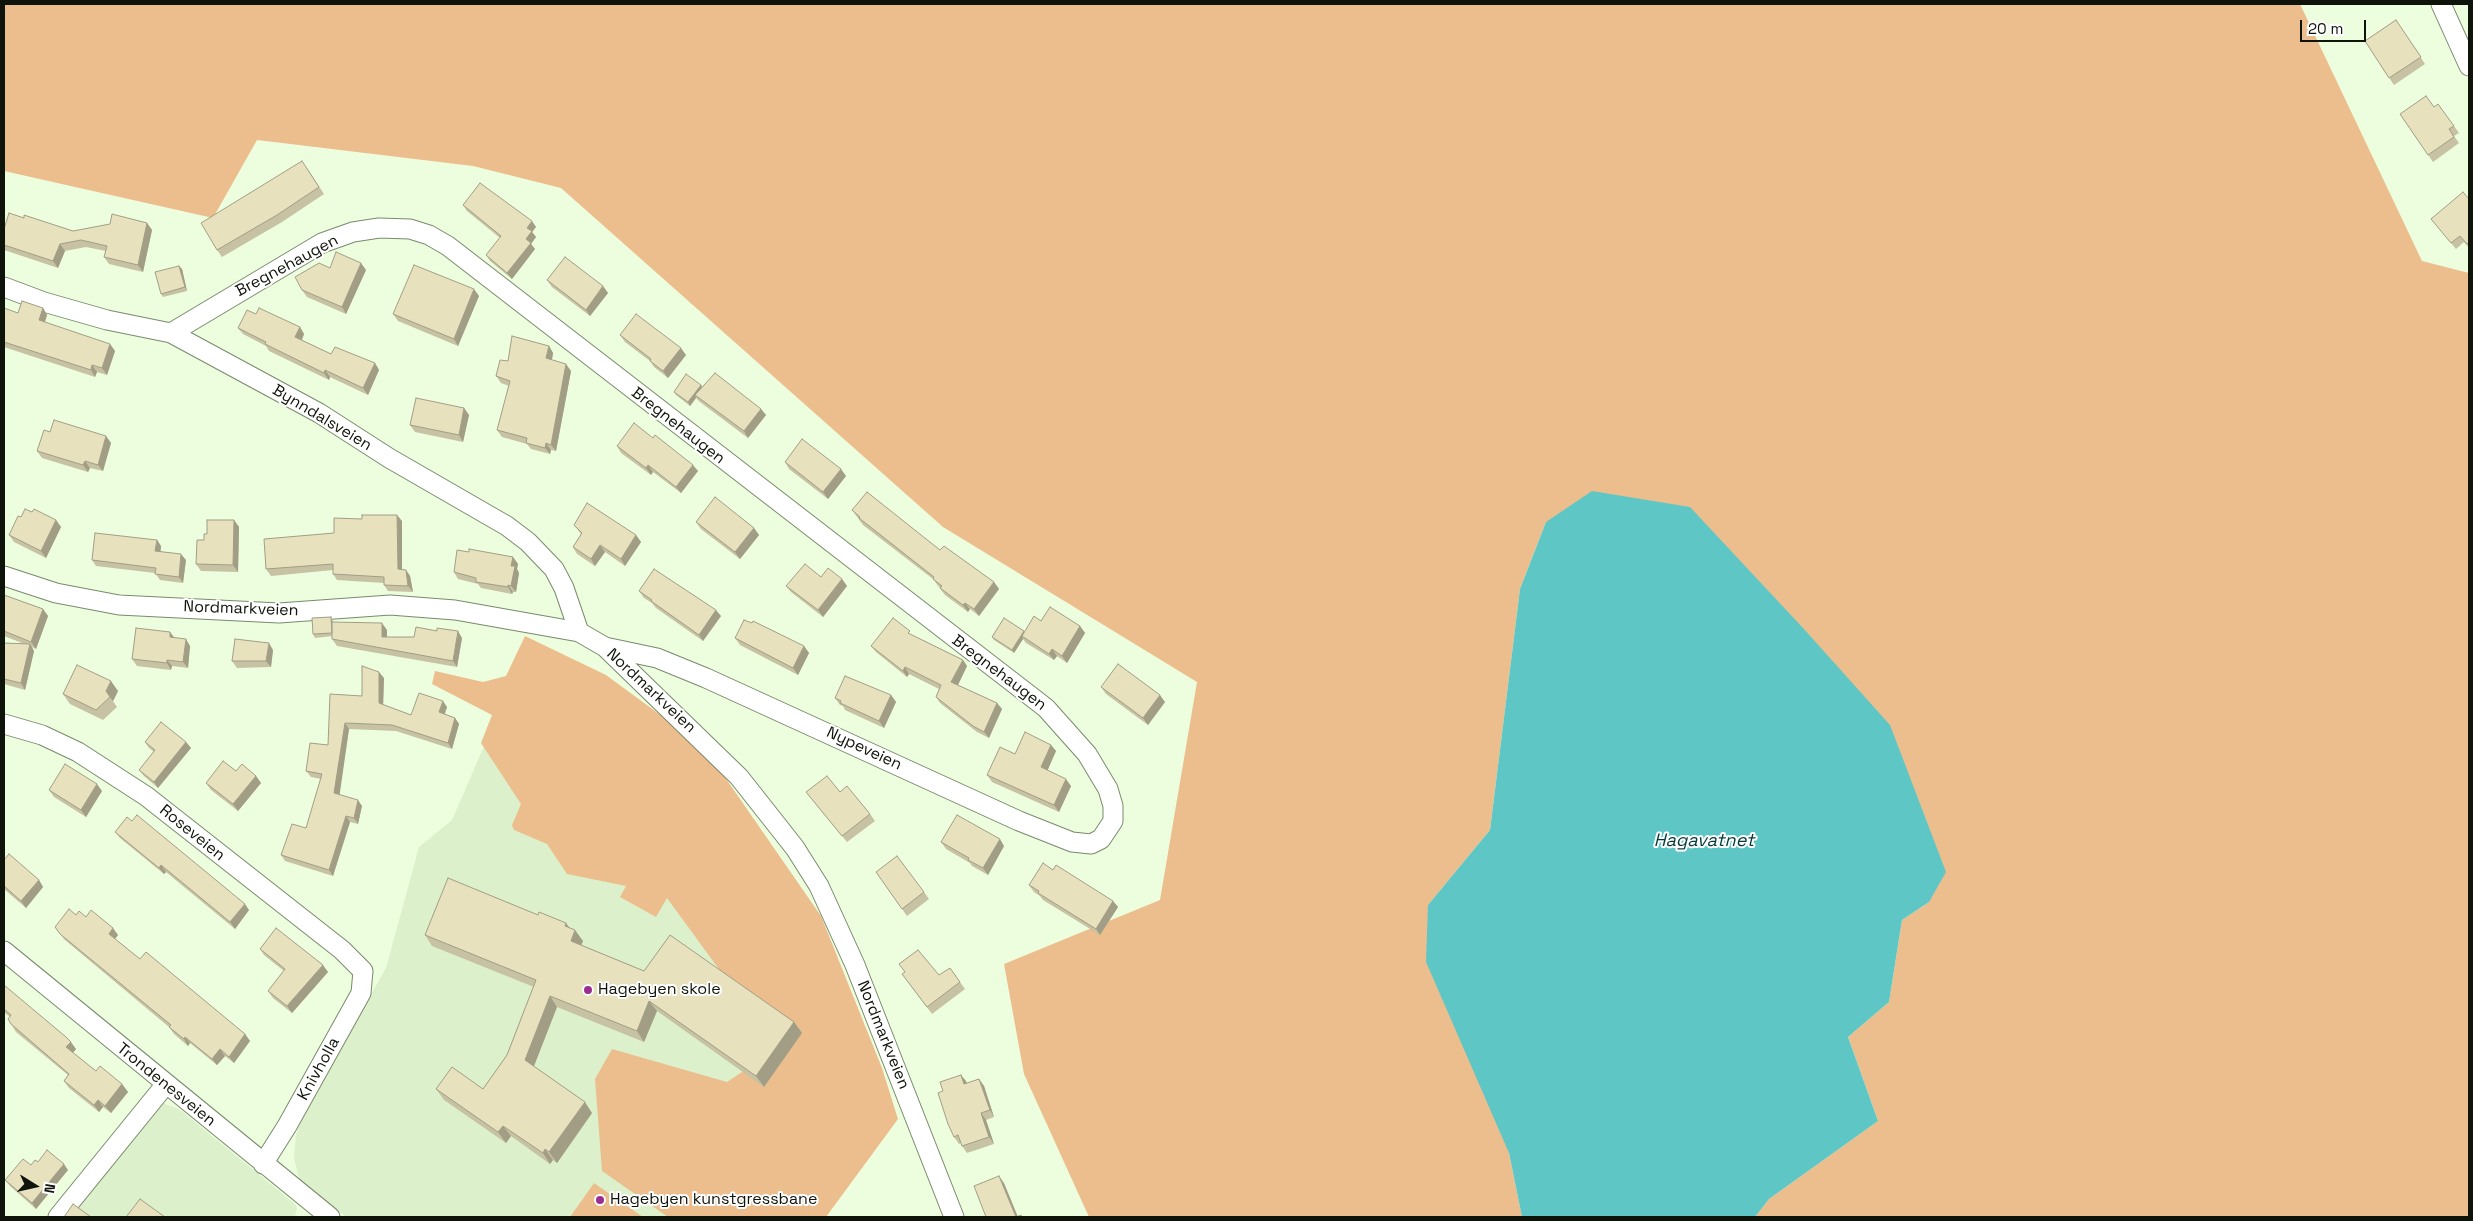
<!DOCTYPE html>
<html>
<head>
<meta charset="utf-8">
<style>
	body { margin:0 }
	#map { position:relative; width:2473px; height:1221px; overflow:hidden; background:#ecfedd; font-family:"Space Grotesk",sans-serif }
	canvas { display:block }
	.frame { position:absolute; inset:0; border:5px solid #0e1409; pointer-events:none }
	.north { position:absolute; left:10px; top:1161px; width:50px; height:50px; -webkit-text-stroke:4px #fff; paint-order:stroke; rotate:100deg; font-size:14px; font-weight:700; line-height:20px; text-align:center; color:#0e1409 }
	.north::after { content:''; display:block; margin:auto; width:18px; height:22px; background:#0e1409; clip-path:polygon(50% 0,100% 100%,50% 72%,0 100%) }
	.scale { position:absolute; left:2300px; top:20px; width:66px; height:22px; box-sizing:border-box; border:2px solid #0e1409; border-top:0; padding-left:6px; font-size:15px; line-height:18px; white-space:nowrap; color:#0e1409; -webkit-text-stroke:4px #fff; paint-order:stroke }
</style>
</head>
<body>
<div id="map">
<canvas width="2473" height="1221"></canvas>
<div class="frame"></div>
<div class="north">N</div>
<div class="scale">20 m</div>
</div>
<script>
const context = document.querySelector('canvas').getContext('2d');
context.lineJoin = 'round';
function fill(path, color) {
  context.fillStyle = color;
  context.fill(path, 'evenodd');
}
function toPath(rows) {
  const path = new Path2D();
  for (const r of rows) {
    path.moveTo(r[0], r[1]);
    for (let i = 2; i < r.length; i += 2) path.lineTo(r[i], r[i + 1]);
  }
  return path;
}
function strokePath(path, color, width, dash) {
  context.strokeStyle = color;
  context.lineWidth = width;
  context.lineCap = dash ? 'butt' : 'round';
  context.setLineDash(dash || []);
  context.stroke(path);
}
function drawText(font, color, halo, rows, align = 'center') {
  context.font = font + ' "Space Grotesk",sans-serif';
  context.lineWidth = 4;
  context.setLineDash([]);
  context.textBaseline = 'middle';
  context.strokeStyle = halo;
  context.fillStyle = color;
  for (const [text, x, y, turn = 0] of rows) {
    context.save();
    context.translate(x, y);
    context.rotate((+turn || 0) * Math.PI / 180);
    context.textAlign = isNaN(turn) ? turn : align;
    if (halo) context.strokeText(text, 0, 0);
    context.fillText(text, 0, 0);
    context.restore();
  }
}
fill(toPath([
	[491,730,726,893,822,1217,346,1217,299,1179,294,1158,296,1135,304,1112,386,968,419,847,452,820],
	[162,1103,179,1109,295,1204,297,1208,295,1217,66,1217,157,1105]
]), '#dcf1cb');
fill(toPath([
	[4,4,2300,4,2422,261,2469,273,2469,1217,1755,1217,1769,1199,1878,1121,1848,1037,1889,1002,1902,920,1929,902,1546,522,1520,589,1490,830,1428,905,1509,1153,1522,1217,1089,1217,1024,1074,1004,964,1160,900,1197,682,943,527,561,188,473,166,257,140,213,218,4,171],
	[525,636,606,675,704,747,821,916,882,1068,898,1119,826,1217,668,1217,602,1171,595,1079,612,1049,727,1082,766,1056,756,1020,667,898,656,917,620,897,626,886,567,874,547,844,514,830,512,825,521,804,481,743,492,715,432,684,435,671,483,682,506,676],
	[594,1183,643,1217,570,1217]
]), '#ecbe8e');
fill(toPath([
	[1592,491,1690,507,1803,628,1890,725,1946,872,1929,902,1902,920,1889,1002,1848,1037,1878,1121,1769,1199,1755,1217,1522,1217,1509,1153,1426,962,1428,905,1490,830,1520,589,1546,522]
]), '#5ec7c6');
const minor = toPath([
	[2441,4,2469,66],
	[4,287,44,302,107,320,171,333,319,413,389,458,507,526,528,542,554,569,564,588,579,632],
	[171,333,322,243,353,232,379,228,410,229,429,235,448,246,1046,708,1087,754,1108,789,1113,806,1113,821,1101,839,1091,844,1072,842,1019,821,706,678,657,658,605,647],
	[4,576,56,593,119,605,279,613,390,605,455,610,579,632,605,647,739,777,795,848,819,886,855,965,954,1217],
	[4,724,42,735,78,752,146,796,342,950,363,971,361,993,287,1126,263,1164],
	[4,951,330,1217],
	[58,1217,166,1084]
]);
strokePath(minor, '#7a8a6d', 21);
strokePath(minor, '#fff', 19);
fill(toPath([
	[2396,20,2425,64,2394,85,2365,41],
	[2434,107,2454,126,2459,133,2454,136,2459,143,2433,162,2400,114],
	[307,168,324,194,282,222,222,257,217,250],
	[2469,199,2469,248,2464,242,2456,249,2431,219],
	[463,205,536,227,532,232,536,237,531,244,535,249,512,279,490,261,486,255,500,238,467,211],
	[24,218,73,231,147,223,152,230,143,272,109,264,104,257,106,251,86,247,65,251,58,268,4,250,4,229],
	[179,266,182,269,187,291,163,297,161,294],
	[330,268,366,270,346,314,307,297,302,290],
	[547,280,603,286,608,293,590,316,552,287],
	[479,296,458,346,398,321,393,314],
	[4,308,18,313,43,308,47,315,45,323,110,344,115,351,107,375,97,372,95,377,4,347],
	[256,314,300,327,304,334,302,340,331,354,375,363,379,370,368,395,330,377,329,380,269,351,266,346,243,334,238,328],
	[620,335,686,355,668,378,654,367,650,361,625,342],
	[549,346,553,353,552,360,571,371,556,451,551,450,550,454,531,449,527,444,502,437,497,430,509,386,501,383,496,376,508,361],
	[702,387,761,409,766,415,748,438,700,402,696,398,690,406,676,395,674,392],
	[464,408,469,415,463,442,415,432,410,425],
	[50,432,106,436,111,443,103,471,90,468,88,472,42,458,37,451],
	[617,446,698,471,681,493,653,472,651,475,621,453],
	[785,462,846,476,828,499,789,469],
	[852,510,940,550,994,582,999,589,979,616,970,609,968,612,945,595,933,579,863,525],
	[32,512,56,520,61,527,46,558,14,542,9,535,21,517],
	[234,520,239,527,238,572,201,571,196,564,204,540,207,534],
	[402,521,402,569,406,570,410,576,413,592,388,591,384,585,384,583,337,580,333,574,333,570,271,576,266,569,334,533],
	[696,522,754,528,759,535,740,559,701,529],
	[574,525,636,535,641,542,625,566,605,552,595,566,577,554,573,547,581,534],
	[157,540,161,546,160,551,186,560,183,583,160,580,155,573,96,566,92,560],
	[469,552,513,557,518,564,517,569,519,573,516,592,513,592,512,594,481,588,478,584,458,579,454,572],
	[842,579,847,586,823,617,791,592,786,586],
	[639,591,721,616,703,641,656,608,652,603,644,598],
	[4,595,43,609,48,616,36,649,32,647,34,651,25,690,4,684,4,643,22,643,4,636],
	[331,617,333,620,333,622,387,630,387,637,462,638,457,667,337,646,332,639,332,636,315,638,313,634],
	[1041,621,1080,626,1085,633,1067,663,1057,656,1054,660,1026,643,1023,639,1014,653,994,640,992,637,1024,631,1024,632],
	[170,632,174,637,190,646,188,668,172,666,171,670,137,666,132,659],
	[913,636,963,660,967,666,958,685,997,703,1002,709,989,738,977,732,940,703,936,697,939,689,909,674,907,677,876,652,871,646],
	[735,638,804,646,809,653,798,675,740,645],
	[273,650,271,667,237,668,232,661],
	[384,678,383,705,411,715,447,707,445,714,455,718,459,724,452,749,396,731,349,729,339,794,362,806,358,824,350,822,333,876,285,861,281,855,306,828,321,779,311,777,306,771,328,745,362,696],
	[1101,687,1165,702,1148,725,1106,694],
	[118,691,113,701,117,707,103,720,70,704,63,694],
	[891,695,896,702,884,728,845,710,843,706,840,705,835,698],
	[145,742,186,742,191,748,158,788,144,776,139,770,154,752,149,748],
	[1051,745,1056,751,1047,770,1071,786,1059,812,992,782,987,775,1015,754],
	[236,771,256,776,261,783,238,811,211,790,206,783],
	[49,790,102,791,86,817,54,797],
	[806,792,840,792,870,814,875,821,847,842],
	[132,821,249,910,235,929,166,872,164,874,120,838,115,832],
	[941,842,1004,846,988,875,972,866,970,863,946,849],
	[4,860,39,880,43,887,26,908,4,889],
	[1053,870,1113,901,1118,907,1100,935,1043,900,1040,896,1034,892,1029,885],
	[876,872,924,892,929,899,907,916],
	[76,915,86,917,118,935,115,939,140,959,245,1034,250,1041,234,1063,225,1056,217,1065,190,1043,188,1046,174,1034,169,1027,65,940,55,927],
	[570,928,583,941,581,945,644,971,794,1022,802,1033,764,1087,657,1011,644,1042,557,1007,534,1066,592,1113,557,1163,553,1160,550,1164,511,1136,506,1143,444,1100,436,1089,483,1089,507,1055,534,987,432,946,425,935],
	[260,949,328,972,292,1013,273,998,268,991,284,971,264,955],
	[950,968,965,989,932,1014,902,974,939,975],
	[4,985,76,1049,73,1053,96,1071,122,1084,128,1092,111,1113,103,1107,99,1112,69,1088,64,1081,68,1075,16,1032,8,1019,10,1017,4,1012],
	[961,1075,967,1083,979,1079,984,1086,994,1117,986,1120,994,1144,967,1153,962,1146,961,1143,959,1144,954,1137,943,1091],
	[38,1162,68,1170,36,1209,10,1186,5,1180,31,1165]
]), '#c7c2a3');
fill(toPath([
	[532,221,536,227,532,232,536,237,531,244,535,249,512,279,507,273,526,239,527,228],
	[147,223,152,230,143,272,138,265],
	[60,244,65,251,58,268,53,261],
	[361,263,366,270,346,314,342,307],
	[179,266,182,269,187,291,185,287],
	[603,286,608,293,590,316,586,310],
	[474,289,479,296,458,346,454,339],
	[43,308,47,315,43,327,39,320],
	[300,327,304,334,300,344,295,337],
	[110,344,115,351,107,375,102,368],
	[549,346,553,353,551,365,546,358],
	[681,348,686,355,668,378,663,371],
	[375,363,379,370,368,395,363,388],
	[566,364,571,371,556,451,551,445],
	[92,365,97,372,95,377,91,370],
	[325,370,330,377,329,380,324,373],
	[701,385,703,388,695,395,696,398,690,406,688,402],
	[464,408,469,415,463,442,459,435],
	[761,409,766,415,748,438,744,431],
	[106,436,111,443,103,471,98,465],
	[546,443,551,450,550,454,545,448],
	[85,461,90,468,88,472,83,465],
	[648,465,653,472,651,475,646,468],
	[693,465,698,471,681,493,676,487],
	[841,469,846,476,828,499,823,492],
	[397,515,402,521,402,575,398,569],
	[56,520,61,527,46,558,41,551],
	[234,520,239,527,238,572,233,565],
	[754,528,759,535,740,559,735,552],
	[636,535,641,542,625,566,621,559],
	[157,540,161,546,160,557,155,551],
	[600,545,605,552,595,566,591,559],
	[181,554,186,560,183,583,179,577],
	[513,557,518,564,517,569,519,573,516,592,511,586,511,566],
	[406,570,410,576,413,592,408,586],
	[842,579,847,586,823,617,818,610],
	[994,582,999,589,979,616,974,609],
	[508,585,513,592,512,594,508,587],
	[965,603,970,609,968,612,963,605],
	[43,609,48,616,36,649,31,642],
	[716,610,721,616,703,641,699,635],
	[382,623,387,630,387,644,382,637],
	[1080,626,1085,633,1067,663,1062,656],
	[458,631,462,638,457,667,453,661],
	[1024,631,1026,635,1022,636,1023,639,1014,653,1012,650],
	[170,632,175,639,170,637],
	[186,639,190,646,188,668,183,662],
	[269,643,273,650,271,667,266,661],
	[30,644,34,651,25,690,21,683],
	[804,646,809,653,798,675,793,668],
	[1052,649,1057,656,1054,660,1049,654],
	[167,660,172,666,171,670,167,663],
	[963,660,967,666,956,689,951,682],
	[905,667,909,674,907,677,903,671],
	[379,672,384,678,383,709,379,703],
	[111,681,118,691,113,701,106,691],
	[891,695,896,702,884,728,879,721],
	[1160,695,1165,702,1148,725,1143,718],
	[443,701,447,707,443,718,439,712],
	[997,703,1002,709,989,738,984,732],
	[455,718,459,724,452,749,448,743],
	[345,723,349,729,339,799,334,793],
	[186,742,191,748,158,788,154,782],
	[1051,745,1056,751,1046,774,1041,767],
	[256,776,261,783,238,811,233,804],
	[1066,779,1071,786,1059,812,1054,805],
	[97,784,102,791,86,817,81,810],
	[358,800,362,806,358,824,354,818],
	[346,816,350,822,333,876,329,870],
	[1000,839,1004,846,988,875,983,868],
	[161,865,166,872,164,874,159,868],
	[39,880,43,887,26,908,21,901],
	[1113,901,1118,907,1100,935,1096,929],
	[245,904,249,910,235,929,230,922],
	[566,923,574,934,575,930,583,941,578,952,571,941,565,926],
	[113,928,118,935,114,940,109,934],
	[323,965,328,972,292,1013,287,1006],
	[550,996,557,1007,532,1071,525,1060],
	[649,1001,657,1011,644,1042,637,1031],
	[794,1022,802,1033,764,1087,756,1076],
	[245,1034,250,1041,234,1063,229,1057],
	[185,1037,190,1043,188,1046,184,1039],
	[71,1042,76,1049,71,1055,66,1047],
	[220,1049,225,1056,217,1065,212,1059],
	[961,1075,966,1081,969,1091,964,1084],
	[979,1079,984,1086,994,1117,990,1110],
	[122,1084,128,1092,111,1113,105,1106],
	[98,1100,103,1107,99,1112,94,1105],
	[585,1102,592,1113,557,1163,549,1152],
	[981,1113,986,1120,994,1144,989,1137],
	[503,1126,511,1136,506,1143,498,1132],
	[545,1149,553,1160,550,1164,543,1153],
	[64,1164,68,1170,36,1209,32,1203],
	[999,1176,1004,1183,1018,1217,1016,1217]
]), '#a29e85');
const building = toPath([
	[2396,20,2421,57,2389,78,2365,41,2396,20],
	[2426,96,2434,107,2438,104,2454,126,2449,129,2454,137,2428,155,2400,114,2426,96],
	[302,161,319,187,277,215,217,250,201,223,302,161],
	[480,183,532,221,527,228,532,231,526,239,531,243,507,273,486,255,501,236,463,205,480,183],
	[2463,192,2469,199,2469,242,2467,244,2460,236,2451,243,2431,219,2463,192],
	[9,213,24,218,24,215,73,231,110,224,112,214,147,223,138,265,104,257,107,246,81,240,60,244,53,261,4,245,4,229,9,213],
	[336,252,361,263,342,307,302,290,295,277,319,263,330,268,336,252],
	[565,257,603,286,586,310,547,280,565,257],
	[414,265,474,289,454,339,393,314,414,265],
	[179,266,185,287,161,294,155,272,179,266],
	[22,301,43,308,39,320,110,344,102,368,92,365,91,370,4,342,4,308,18,313,22,301],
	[259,308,300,327,295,337,331,354,335,347,375,363,363,388,325,370,324,373,265,344,266,342,238,328,247,310,256,314,259,308],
	[636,314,681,348,663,371,650,361,651,359,620,335,636,314],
	[512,336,549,346,546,358,566,364,551,445,546,443,545,448,526,443,527,438,497,430,510,381,496,376,500,360,508,361,512,336],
	[715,373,761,409,744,431,695,395,715,373],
	[686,374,701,385,688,402,674,392,686,374],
	[416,398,464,408,459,435,410,425,416,398],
	[54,420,106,436,98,465,85,461,83,465,37,451,44,430,50,432,54,420],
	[634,423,653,438,655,435,693,465,676,487,648,465,646,468,617,446,634,423],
	[802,439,841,469,823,492,785,462,802,439],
	[867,492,940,550,944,546,994,582,974,609,965,603,963,605,940,588,942,586,933,579,934,577,859,518,860,517,852,510,867,492],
	[715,497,754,528,735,552,696,522,715,497],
	[587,503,636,535,621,559,600,545,591,559,573,547,582,533,574,525,587,503],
	[25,509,32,512,34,509,56,520,41,551,9,535,18,516,21,517,25,509],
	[362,515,397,515,398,569,406,570,408,586,384,585,384,577,333,574,333,564,266,569,264,539,334,533,334,518,362,519,362,515],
	[207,520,234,520,233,565,196,564,197,540,204,540,204,534,207,534,207,520],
	[95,533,157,540,155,551,181,554,179,577,155,574,156,568,92,560,95,533],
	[469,549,513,557,511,566,515,566,511,586,508,585,508,587,476,582,476,578,454,572,457,550,469,552,469,549],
	[805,564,821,577,828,568,842,579,818,610,786,586,805,564],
	[654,569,716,610,699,635,651,601,652,600,639,591,654,569],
	[4,595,43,609,31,642,4,631,4,595],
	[1050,607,1080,626,1062,656,1052,649,1049,654,1022,636,1034,616,1041,621,1050,607],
	[331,617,332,633,313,634,312,618,331,617],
	[893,618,910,631,908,633,963,660,951,682,997,703,984,732,973,726,936,697,941,685,905,667,903,671,871,646,893,618],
	[1004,618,1024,631,1012,650,992,637,1004,618],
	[744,620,752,623,753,621,804,646,793,668,735,638,744,620],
	[332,622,382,623,382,637,414,637,416,627,437,631,437,628,458,631,453,661,332,639,332,622],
	[136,628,170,632,170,637,186,639,183,662,167,660,167,663,132,659,136,628],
	[235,639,269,643,266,661,232,661,235,639],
	[4,643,30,644,21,683,4,679,4,643],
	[1118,664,1160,695,1143,718,1101,687,1118,664],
	[77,665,111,681,106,691,110,697,96,710,63,694,77,665],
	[362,666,379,672,379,703,411,715,419,693,443,701,439,712,455,718,448,743,392,725,345,723,334,793,358,800,354,818,346,816,329,870,281,855,292,824,306,828,322,774,306,771,310,743,328,745,330,694,362,696,362,666],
	[845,676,891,695,879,721,840,703,841,701,835,698,845,676],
	[161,722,186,742,154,782,139,770,155,750,145,742,161,722],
	[1025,732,1051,745,1041,767,1066,779,1054,805,987,775,1000,747,1015,754,1025,732],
	[223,761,236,771,242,764,256,776,233,804,206,783,223,761],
	[65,764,97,784,81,810,49,790,65,764],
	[827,776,840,792,847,786,870,814,842,836,806,792,827,776],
	[137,815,245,904,230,922,161,865,159,868,115,832,127,817,132,821,137,815],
	[957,815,1000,839,983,868,968,860,969,858,941,842,957,815],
	[9,854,39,880,21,901,4,886,4,860,9,854],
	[897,856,924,892,902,909,876,872,897,856],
	[1043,863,1053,870,1056,865,1113,901,1096,929,1038,893,1039,891,1029,885,1043,863],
	[448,878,538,915,539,912,566,923,565,926,575,930,571,941,644,971,670,935,794,1022,756,1076,649,1001,637,1031,550,996,525,1060,585,1102,549,1152,545,1149,543,1153,503,1126,498,1132,436,1089,452,1067,483,1089,507,1055,536,980,425,935,448,878],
	[69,909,76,915,79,911,86,917,91,910,113,928,109,934,140,959,146,952,245,1034,229,1057,220,1049,212,1059,185,1037,184,1039,169,1027,171,1025,60,934,55,927,69,909],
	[276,928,323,965,287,1006,268,991,285,969,260,949,276,928],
	[918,950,939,975,950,968,960,982,927,1007,902,974,905,972,899,964,918,950],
	[4,985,66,1037,71,1042,66,1047,96,1071,100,1066,122,1084,105,1106,98,1100,94,1105,64,1081,69,1074,11,1024,8,1019,11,1015,4,1009,4,985],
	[961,1075,964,1084,979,1079,990,1110,981,1113,989,1137,962,1146,958,1135,954,1137,948,1124,938,1093,943,1091,940,1082,961,1075],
	[47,1150,64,1164,32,1203,5,1180,23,1159,31,1165,35,1160,38,1162,47,1150],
	[999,1176,1016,1217,1021,1215,1022,1217,986,1217,974,1186,999,1176],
	[140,1199,165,1217,126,1217,140,1199],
	[73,1204,91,1217,64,1217,73,1204]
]);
fill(building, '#e7e1be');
strokePath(building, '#a29e85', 1);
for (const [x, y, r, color] of [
	[588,990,5,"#992e90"],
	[600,1200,5,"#992e90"]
]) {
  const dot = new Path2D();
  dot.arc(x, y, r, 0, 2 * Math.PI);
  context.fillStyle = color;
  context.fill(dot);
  strokePath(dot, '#fff', 2);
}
drawText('16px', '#0e1409', '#fff', [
	["Bregnehaugen",287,266,-28],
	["Bynndalsveien",322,418,31],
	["Bregnehaugen",678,426,38],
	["Nordmarkveien",241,609,2],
	["Bregnehaugen",999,673,37],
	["Nordmarkveien",651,691,43],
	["Nypeveien",864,749,25],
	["Roseveien",192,833,39],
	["Nordmarkveien",883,1035,68],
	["Knivholla",319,1069,-61],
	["Trondenesveien",166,1085,39]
]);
drawText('16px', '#0e1409', '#fff', [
	["Hagebyen skole",598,990],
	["Hagebyen kunstgressbane",610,1200]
], 'left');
drawText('italic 18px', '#063a3a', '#fff', [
	["Hagavatnet",1704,841]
]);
</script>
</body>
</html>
